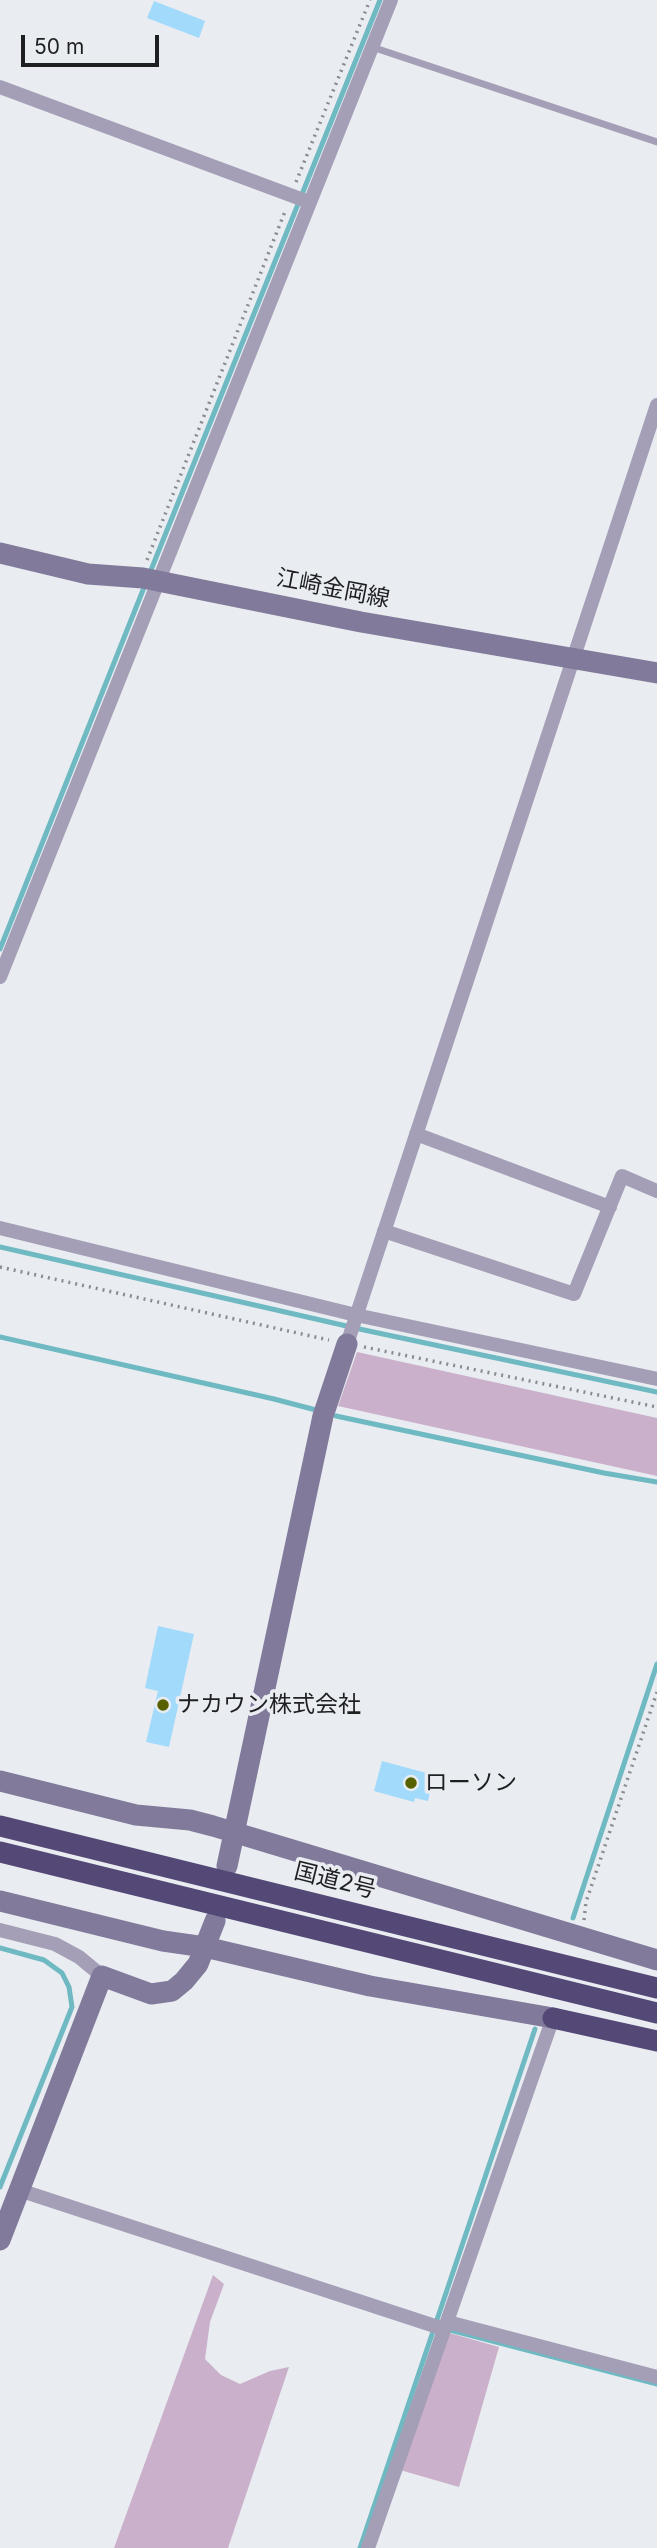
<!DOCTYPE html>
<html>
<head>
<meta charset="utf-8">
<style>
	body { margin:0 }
	#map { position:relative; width:657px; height:2548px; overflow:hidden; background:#e9ecf1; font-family:Inter,sans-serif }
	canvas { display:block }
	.scale { position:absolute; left:21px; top:35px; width:138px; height:32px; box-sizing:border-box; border:4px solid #1e1f21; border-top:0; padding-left:9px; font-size:21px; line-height:24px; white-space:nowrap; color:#1e1f21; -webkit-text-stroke:5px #e9ecf1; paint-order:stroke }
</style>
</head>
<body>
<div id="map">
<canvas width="657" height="2548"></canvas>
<div class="scale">50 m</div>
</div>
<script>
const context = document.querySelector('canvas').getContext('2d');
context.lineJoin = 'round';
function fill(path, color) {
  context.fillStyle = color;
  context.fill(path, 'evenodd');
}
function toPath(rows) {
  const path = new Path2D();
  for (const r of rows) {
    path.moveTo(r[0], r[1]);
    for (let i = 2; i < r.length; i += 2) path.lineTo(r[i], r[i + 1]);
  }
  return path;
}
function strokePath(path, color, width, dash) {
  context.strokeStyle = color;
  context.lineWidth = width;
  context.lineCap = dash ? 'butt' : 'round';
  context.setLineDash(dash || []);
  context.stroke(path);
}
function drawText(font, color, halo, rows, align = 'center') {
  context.font = font + ' Inter,"Noto Sans JP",sans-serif';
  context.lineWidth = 7;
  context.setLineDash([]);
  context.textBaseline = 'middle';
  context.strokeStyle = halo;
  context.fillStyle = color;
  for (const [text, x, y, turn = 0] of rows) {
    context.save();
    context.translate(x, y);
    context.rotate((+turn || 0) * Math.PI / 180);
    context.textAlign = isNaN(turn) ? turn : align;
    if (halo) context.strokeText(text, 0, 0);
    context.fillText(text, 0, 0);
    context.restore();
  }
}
fill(toPath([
	[357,1352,657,1418,657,1476,338,1406],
	[213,2275,224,2284,210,2322,205,2359,221,2375,240,2384,270,2371,289,2367,228,2548,114,2548],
	[446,2332,499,2347,459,2487,400,2470]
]), '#cab0cb');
strokePath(toPath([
	[149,575,380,0],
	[0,949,145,585],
	[0,1247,364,1330,657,1392],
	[0,1337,274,1399,316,1410],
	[336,1416,604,1473,657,1482],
	[573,1918,657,1664],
	[0,1948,44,1960,62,1973,69,1987,72,2007,0,2187],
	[450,2330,657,2384],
	[360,2548,535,2029]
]), '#6fb9c2', 5);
fill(toPath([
	[154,1,205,21,199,38,147,18],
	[158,1626,194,1634,169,1747,146,1742,158,1691,145,1688],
	[382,1761,434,1775,428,1801,415,1798,414,1802,374,1791]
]), '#a2dafc');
strokePath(toPath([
	[296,182,370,0],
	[147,560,286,209],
	[0,1267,329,1340],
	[364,1347,657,1407],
	[584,1920,586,1902,657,1692]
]), '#898b8e', 3.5, [2, 5]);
strokePath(toPath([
	[372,47,657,142]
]), '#a49fb6', 7);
strokePath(toPath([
	[0,87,309,202],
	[0,977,391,0],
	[416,1134,610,1207],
	[0,1228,356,1315,657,1379],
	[384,1231,574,1294,622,1176,657,1191],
	[347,1344,657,405],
	[0,1930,55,1944,79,1957,102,1976],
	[19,2190,444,2329],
	[448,2322,657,2377],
	[368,2548,541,2052,553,2018,560,2020]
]), '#a49fb6', 14);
strokePath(toPath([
	[0,553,88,574,143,578,361,622,657,673],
	[0,1781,136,1815,190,1820,213,1826,657,1960],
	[227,1866,323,1416,347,1344],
	[0,1901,163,1941,205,1947,370,1986,553,2018],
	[0,2240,102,1976,151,1994,172,1991,184,1981,198,1964,215,1921]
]), '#817a9b', 21);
strokePath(toPath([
	[0,1826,657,1988],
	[0,1852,657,2013],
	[553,2018,657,2041]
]), '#544876', 21);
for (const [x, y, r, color] of [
	[163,1705,7,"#576100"],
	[411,1783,7,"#576100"]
]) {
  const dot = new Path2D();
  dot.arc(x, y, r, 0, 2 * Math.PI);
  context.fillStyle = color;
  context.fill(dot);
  strokePath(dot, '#e9ecf1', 2.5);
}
drawText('23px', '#1e1f21', '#e9ecf1', [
	["江崎金岡線",333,589,11],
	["国道2号",335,1881,14]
]);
drawText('23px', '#1e1f21', '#e9ecf1', [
	["ナカウン株式会社",177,1705],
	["ローソン",425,1783]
], 'left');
</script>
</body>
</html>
